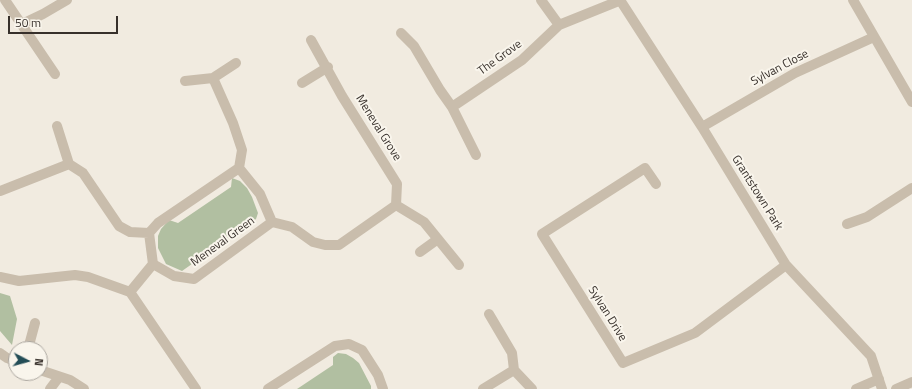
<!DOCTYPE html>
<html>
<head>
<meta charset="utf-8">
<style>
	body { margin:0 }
	#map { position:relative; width:912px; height:389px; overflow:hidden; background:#f1ebe0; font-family:"Titillium Web",sans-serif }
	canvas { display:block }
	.north { position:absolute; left:8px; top:341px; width:40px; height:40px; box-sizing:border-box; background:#f9f5ec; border:1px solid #aba69f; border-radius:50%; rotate:96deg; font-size:11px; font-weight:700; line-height:16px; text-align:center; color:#37302b }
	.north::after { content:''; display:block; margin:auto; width:14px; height:18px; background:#234d56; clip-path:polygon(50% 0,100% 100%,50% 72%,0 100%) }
	.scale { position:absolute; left:8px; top:16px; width:110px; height:18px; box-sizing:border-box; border:2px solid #37302b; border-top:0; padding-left:5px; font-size:12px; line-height:14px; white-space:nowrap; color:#37302b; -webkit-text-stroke:3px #f9f5ec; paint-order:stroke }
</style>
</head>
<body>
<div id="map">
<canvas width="912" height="389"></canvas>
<div class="north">N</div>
<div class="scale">50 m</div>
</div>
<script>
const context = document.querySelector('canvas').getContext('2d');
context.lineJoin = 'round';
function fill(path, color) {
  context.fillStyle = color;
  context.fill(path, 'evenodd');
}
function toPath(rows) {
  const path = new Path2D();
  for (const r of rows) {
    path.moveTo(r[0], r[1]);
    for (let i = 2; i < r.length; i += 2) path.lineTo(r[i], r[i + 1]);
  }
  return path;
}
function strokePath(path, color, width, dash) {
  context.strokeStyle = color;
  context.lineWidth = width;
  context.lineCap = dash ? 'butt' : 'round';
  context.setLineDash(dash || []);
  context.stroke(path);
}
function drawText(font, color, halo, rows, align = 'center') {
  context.font = font + ' "Titillium Web",sans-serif';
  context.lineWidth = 4;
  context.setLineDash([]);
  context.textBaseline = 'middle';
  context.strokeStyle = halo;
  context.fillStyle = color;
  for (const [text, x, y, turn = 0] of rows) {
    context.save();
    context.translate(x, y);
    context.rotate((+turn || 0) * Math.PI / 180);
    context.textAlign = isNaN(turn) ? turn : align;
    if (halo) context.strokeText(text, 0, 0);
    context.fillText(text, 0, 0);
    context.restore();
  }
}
fill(toPath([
	[232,178,240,181,247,188,252,197,258,213,256,219,182,271,166,264,158,248,158,236,161,229,169,220,178,223,231,187],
	[0,293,10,296,17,319,12,345,0,331],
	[338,353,346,354,353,358,359,363,371,386,371,389,297,389,333,365,333,357]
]), '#b1bfa1');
strokePath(toPath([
	[5,0,55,74],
	[541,0,559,25],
	[620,0,702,127,786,265,871,356,882,389],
	[853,0,912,102],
	[22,24,43,14,67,0],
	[401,33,414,46,440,90,452,107,522,60,559,25,621,0],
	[311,40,342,96,397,184,396,205,424,222,459,265],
	[213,78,233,123,242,150,239,168],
	[185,81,213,78,236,63],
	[302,83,328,67],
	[452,107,476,155],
	[57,126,69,164,83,173,119,226,130,232,149,233],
	[702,127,795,73,874,37],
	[656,184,645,168,542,234,623,363,695,333,786,265],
	[0,191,69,164],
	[272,222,292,227,313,242,325,245,339,245,396,205],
	[847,224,867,217,912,188],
	[420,252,438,239],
	[0,277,19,281,75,275,88,277,130,292,196,389],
	[130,292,153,264,149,233,158,223,239,168,260,194,272,222,194,279,174,276,153,264],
	[489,314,512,353,514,370,532,389],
	[28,349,35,323],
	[0,353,7,358,16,361],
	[40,370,70,380,84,389],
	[50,389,59,377],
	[268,389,335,346,349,344,362,350,378,375,383,389],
	[483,389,514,370],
	[856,389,879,379],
	[896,389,912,382]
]), '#c9bdac', 10);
drawText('12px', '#37302b', '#f9f5ec', [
	["The Grove",500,58,-36],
	["Sylvan Close",780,68,-28],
	["Meneval Grove",378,128,58],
	["Grantstown Park",757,193,58],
	["Meneval Green",223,242,-36],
	["Sylvan Drive",607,314,58]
]);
</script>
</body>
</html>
